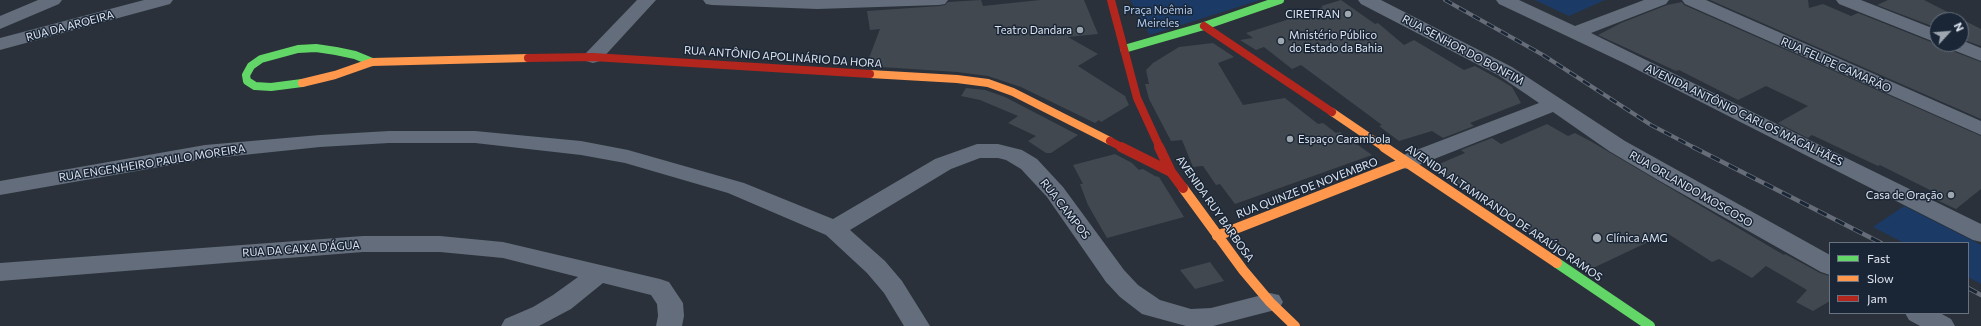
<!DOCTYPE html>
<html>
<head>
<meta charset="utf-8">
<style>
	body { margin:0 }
	#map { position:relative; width:1981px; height:326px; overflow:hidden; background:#2a313a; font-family:Commissioner,sans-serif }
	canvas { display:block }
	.legend { position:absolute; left:1829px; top:242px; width:140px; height:72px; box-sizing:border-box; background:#1a2636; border:1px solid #687280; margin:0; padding:5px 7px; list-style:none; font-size:12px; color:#dde5f0 }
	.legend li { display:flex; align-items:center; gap:8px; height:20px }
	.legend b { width:20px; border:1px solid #687280 }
	.north { position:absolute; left:1929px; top:12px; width:40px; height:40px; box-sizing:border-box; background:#1a2636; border:1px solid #687280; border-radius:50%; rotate:64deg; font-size:11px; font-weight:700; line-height:16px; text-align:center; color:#dde5f0 }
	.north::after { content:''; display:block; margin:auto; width:14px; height:18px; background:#9ea6b0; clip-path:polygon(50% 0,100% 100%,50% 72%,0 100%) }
</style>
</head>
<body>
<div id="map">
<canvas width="1981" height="326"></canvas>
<ul class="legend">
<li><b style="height:5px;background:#63d668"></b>Fast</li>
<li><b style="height:5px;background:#ff974d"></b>Slow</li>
<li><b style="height:5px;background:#b3261e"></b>Jam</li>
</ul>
<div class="north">N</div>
</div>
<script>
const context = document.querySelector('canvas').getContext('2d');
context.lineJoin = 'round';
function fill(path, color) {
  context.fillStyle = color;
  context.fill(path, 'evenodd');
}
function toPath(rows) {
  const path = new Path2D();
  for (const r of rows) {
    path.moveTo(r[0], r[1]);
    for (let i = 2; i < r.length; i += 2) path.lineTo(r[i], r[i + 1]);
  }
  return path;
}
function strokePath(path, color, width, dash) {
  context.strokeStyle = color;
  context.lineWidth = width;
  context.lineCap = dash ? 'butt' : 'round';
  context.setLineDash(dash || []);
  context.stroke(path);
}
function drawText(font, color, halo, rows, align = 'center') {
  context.font = font + ' Commissioner,sans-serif';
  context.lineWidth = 3;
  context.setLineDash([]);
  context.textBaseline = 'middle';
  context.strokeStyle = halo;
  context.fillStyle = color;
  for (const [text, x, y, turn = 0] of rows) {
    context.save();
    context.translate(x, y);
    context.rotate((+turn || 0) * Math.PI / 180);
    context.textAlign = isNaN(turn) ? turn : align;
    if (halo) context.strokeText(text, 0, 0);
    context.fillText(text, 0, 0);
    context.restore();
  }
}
fill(toPath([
	[1130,0,1260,0,1150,35],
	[1535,0,1605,0,1569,16],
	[1904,206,1981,245,1981,284,1968,277,1968,243,1904,243,1873,227]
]), '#1b3b66');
fill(toPath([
	[981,0,983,6,1040,0,1084,0,1098,34,1068,37,1098,54,1078,66,1125,96,1129,105,1101,122,1099,120,1095,123,1021,87,988,76,957,72,866,66,880,29,870,30,867,11,939,6,945,5,948,2],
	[1341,0,1375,24,1378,23,1404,45,1414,40,1464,70,1475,66,1497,78,1512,87,1521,103,1470,123,1474,126,1443,138,1432,131,1399,141,1379,126,1382,125,1301,65,1292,69,1264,47,1256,50,1240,40,1253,38,1246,33,1305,14,1323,7,1321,6],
	[1710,0,1808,0,1809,8,1823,4,1851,16,1858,13,1936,44,1945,44,1947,49,1981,62,1981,119],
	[1888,0,1924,0,1981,29,1981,46,1961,39,1961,20,1937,20,1937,28,1877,5],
	[1682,2,1684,5,1981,136,1981,189,1956,209,1928,196,1934,192,1880,165,1878,166,1812,135,1808,138,1778,123,1808,106,1766,86,1738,100,1679,70,1676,71,1598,35,1621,23,1667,5],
	[1213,43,1234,57,1218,63,1243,105,1285,98,1318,124,1323,123,1336,133,1340,132,1372,155,1235,204,1220,184,1216,185,1203,166,1193,167,1182,140,1171,141,1149,99,1145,84,1149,84,1146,70,1153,63,1179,47],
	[966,88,985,90,1005,97,1078,135,1051,153,1046,153,1028,141,1036,136,1008,123,1018,116,980,100,961,96],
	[1547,124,1568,136,1575,133,1592,142,1784,255,1785,254,1820,273,1830,276,1830,301,1813,311,1796,302,1807,290,1766,266,1752,278,1719,259,1712,262,1667,233,1589,270,1539,234,1536,236,1432,167,1465,153,1461,150,1492,138,1501,144],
	[1115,154,1132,163,1139,170,1143,169,1155,176,1159,177,1184,217,1107,238,1088,205,1080,184,1083,184,1073,165],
	[1210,262,1224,281,1195,289,1180,270]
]), '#42484f');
fill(toPath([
	[38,0,62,0,59,4,0,29,0,16,38,0],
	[144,0,173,0,170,4,0,50,0,38,144,0],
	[637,0,656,0,600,61,593,63,586,61,583,57,586,53,637,0],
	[703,0,948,0,945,4,939,5,817,9,712,5,706,4,703,0],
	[1358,0,1381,0,1512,67,1625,141,1830,255,1830,275,1821,272,1658,180,1609,151,1553,112,1414,167,1406,169,1398,167,1395,162,1398,157,1539,103,1498,75,1361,4,1358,0],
	[1496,0,1519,0,1575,26,1644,0,1669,0,1666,4,1591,33,1981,224,1981,242,1973,240,1626,64,1499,4,1496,0],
	[1682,0,1706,0,1981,121,1981,135,1685,4,1682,0],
	[1836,0,1861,0,1937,30,1937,43,1839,4,1836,0],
	[1961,40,1981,48,1981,61,1948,48,1946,44,1961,44,1961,40],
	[389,131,475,131,581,141,628,150,744,183,833,219,935,159,977,144,998,144,1022,150,1037,159,1063,187,1124,270,1138,285,1160,300,1191,309,1211,308,1270,293,1279,295,1283,302,1279,309,1213,326,1186,326,1142,314,1120,297,1106,282,1047,197,1021,169,1006,160,998,158,980,158,951,169,850,230,885,261,902,281,930,326,904,326,884,293,867,273,826,235,728,193,625,163,581,155,475,143,389,143,320,147,205,159,0,195,0,181,205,145,320,135,389,131],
	[363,236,440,236,503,242,660,279,669,282,683,303,684,316,682,326,656,326,658,316,657,304,651,295,603,283,571,309,539,326,501,326,505,319,533,307,553,295,578,277,503,258,440,252,363,252,0,281,0,263,363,236],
	[1905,313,1940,313,1951,319,1955,326,1920,326,1909,320,1905,313]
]), '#636d7b');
strokePath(toPath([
	[1124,49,1204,26,1280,0],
	[302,83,271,87,255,86,247,81,246,75,251,66,261,59,298,49,316,48,336,51,355,55,372,62]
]), '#63d668', 8);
strokePath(toPath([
	[1557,263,1650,326]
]), '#63d668', 10);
strokePath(toPath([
	[870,74,957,79,988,83,1013,92,1110,141],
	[302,83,335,75,372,62,528,58],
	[1332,112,1385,148]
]), '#ff974d', 8);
strokePath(toPath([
	[1384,147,1557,263],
	[1183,188,1243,270,1270,302,1295,326],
	[1217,236,1406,162]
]), '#ff974d', 10);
strokePath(toPath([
	[1111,0,1137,98,1160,148],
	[1204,26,1332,112],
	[528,58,593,57,870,74],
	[1110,141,1123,148]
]), '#b3261e', 8);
strokePath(toPath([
	[1121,147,1171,172],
	[1159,147,1171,172,1183,188]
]), '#b3261e', 10);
const railFar1 = toPath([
	[1445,0,1543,55,1651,125,1695,148]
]);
const rail = toPath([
	[1693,147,1881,243],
	[1968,288,1981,295]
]);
strokePath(railFar1, '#666d78', 4);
strokePath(rail, '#666d78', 4.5);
strokePath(railFar1, '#1a2636', 2.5, [8]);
strokePath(rail, '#1a2636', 3, [10]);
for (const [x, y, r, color] of [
	[1348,14,4,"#9ea6b0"],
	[1080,30,4,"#9ea6b0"],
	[1281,41,4,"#9ea6b0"],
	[1290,139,4,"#9ea6b0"],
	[1951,195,4,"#9ea6b0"],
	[1597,238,5,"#9ea6b0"]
]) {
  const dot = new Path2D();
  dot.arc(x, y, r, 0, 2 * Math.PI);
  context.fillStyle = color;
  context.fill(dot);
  strokePath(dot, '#1a2636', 1.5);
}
drawText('11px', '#b3ccee', '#1a2636', [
	["Praça Noêmia",1158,10],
	["Meireles",1158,23]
]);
drawText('11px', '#dde5f0', '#1a2636', [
	["CIRETRAN",1340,14],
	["Teatro Dandara",1072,30],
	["Mnistério Público",1289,35,"left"],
	["do Estado da Bahia",1289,48,"left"],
	["Espaço Carambola",1298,139,"left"],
	["Casa de Oração",1943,195],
	["Clínica AMG",1606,238,"left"]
], 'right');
drawText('11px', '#dde5f0', '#1a2636', [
	["RUA DA AROEIRA",70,26,-15],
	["RUA SENHOR DO BONFIM",1463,50,28],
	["RUA ANTÔNIO APOLINÁRIO DA HORA",783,57,4],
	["RUA FELIPE CAMARÃO",1836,65,24],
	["AVENIDA ANTÔNIO CARLOS MAGALHÃES",1744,115,26],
	["RUA ENGENHEIRO PAULO MOREIRA",152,163,-9],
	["RUA QUINZE DE NOVEMBRO",1307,188,-21],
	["RUA ORLANDO MOSCOSO",1691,189,30],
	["RUA CAMPOS",1065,209,52],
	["AVENIDA RUY BARBOSA",1215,209,55],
	["AVENIDA ALTAMIRANDO DE ARAÚJO RAMOS",1504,213,34],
	["RUA DA CAIXA D'ÁGUA",301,249,-4]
]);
</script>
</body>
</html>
